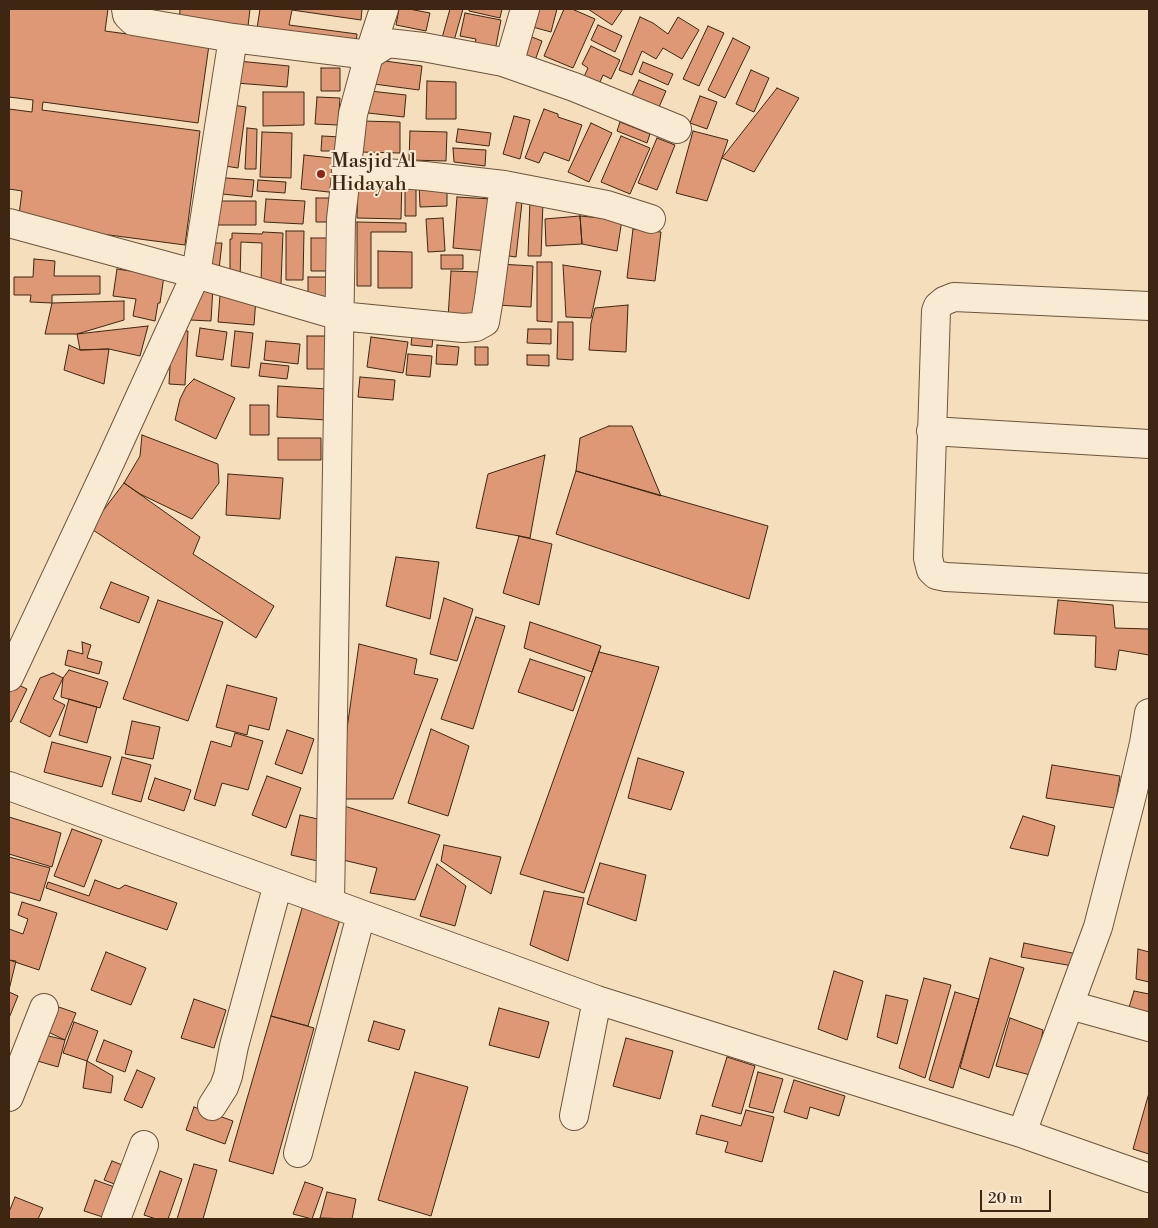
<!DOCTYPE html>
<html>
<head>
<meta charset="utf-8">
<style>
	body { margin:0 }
	#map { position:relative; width:1158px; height:1228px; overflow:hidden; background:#f5debc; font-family:"Libre Bodoni",serif }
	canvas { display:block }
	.frame { position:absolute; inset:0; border:10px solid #3d2712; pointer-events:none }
	.scale { position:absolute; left:980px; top:1190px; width:71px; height:22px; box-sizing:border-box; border:2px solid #3d2712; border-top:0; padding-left:6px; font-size:15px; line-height:18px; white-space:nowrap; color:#3d2712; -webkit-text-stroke:4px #f8ead3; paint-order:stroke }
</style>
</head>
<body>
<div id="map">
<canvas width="1158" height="1228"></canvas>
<div class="frame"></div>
<div class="scale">20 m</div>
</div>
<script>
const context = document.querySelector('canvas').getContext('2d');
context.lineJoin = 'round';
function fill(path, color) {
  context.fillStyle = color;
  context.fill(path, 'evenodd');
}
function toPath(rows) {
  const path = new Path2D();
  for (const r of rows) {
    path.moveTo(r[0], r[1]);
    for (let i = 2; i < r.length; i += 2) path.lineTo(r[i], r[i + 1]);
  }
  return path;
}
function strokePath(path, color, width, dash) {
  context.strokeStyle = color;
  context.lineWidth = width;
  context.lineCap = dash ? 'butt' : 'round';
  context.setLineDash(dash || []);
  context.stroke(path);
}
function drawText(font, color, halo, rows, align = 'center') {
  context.font = font + ' "Libre Bodoni",serif';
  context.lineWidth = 4;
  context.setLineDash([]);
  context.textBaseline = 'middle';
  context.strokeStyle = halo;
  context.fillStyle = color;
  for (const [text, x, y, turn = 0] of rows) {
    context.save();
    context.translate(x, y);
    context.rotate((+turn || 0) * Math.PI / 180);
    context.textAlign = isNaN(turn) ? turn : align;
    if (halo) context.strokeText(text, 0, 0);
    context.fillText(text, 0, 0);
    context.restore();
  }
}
const building = toPath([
	[9,9,108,9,105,31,209,45,198,123,43,102,42,110,200,131,185,245,18,223,22,191,9,189,9,109,32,112,33,100,9,97,9,9],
	[180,9,250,9,247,35,179,25,180,9],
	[260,9,362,9,361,20,292,10,289,25,357,34,355,51,256,35,260,9],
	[399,9,409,9,430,13,426,31,396,25,399,9],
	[450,9,463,9,452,48,440,45,450,9],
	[469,9,502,9,500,18,469,11,469,9],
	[533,9,557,9,551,32,529,26,533,9],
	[564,9,572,9,595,19,573,68,544,56,564,9],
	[588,9,623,9,612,25,588,9],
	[465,13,501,20,494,56,473,52,476,39,460,36,465,13],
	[640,17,653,23,668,34,678,17,699,30,682,59,663,48,656,59,642,51,632,75,619,70,640,17],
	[598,25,622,36,615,52,591,40,598,25],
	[708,26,724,33,699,86,683,79,708,26],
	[522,33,542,41,533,66,513,59,522,33],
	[733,38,750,47,725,98,708,90,733,38],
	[591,46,620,60,611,79,603,75,597,89,582,81,588,68,582,64,591,46],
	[377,60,422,66,419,90,374,84,377,60],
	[238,61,289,66,287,87,236,83,238,61],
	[643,62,673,74,668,85,639,72,643,62],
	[321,68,340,68,340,91,321,91,321,68],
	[751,70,769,78,754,112,736,104,751,70],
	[639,80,666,91,656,114,629,102,639,80],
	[427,81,456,82,456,119,426,119,427,81],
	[777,88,799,98,754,172,722,158,777,88],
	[370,91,406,95,404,117,368,113,370,91],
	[263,92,304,92,304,125,263,126,263,92],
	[700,96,717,102,707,129,690,123,700,96],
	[317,97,340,98,338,125,315,124,317,97],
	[226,104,246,107,238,168,218,165,226,104],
	[544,109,558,114,558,117,582,125,569,161,544,152,539,163,525,158,544,109],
	[514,116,530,120,520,159,503,154,514,116],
	[361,121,400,122,400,153,360,152,361,121],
	[620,122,650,134,647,143,617,131,620,122],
	[591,123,612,133,589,182,568,172,591,123],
	[247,128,257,129,256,169,245,169,247,128],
	[458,129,491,133,489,146,456,142,458,129],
	[410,131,447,132,446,161,409,160,410,131],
	[693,131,728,140,707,201,676,193,693,131],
	[262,132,292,133,291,178,260,177,262,132],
	[322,136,341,137,340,151,321,151,322,136],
	[621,136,650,148,630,194,601,182,621,136],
	[657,138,675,145,657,190,638,183,657,138],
	[453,148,486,150,485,166,454,162,453,148],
	[304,155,341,159,338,193,301,189,304,155],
	[358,175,402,176,401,219,357,218,358,175],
	[213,177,254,180,252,197,212,193,213,177],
	[405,178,416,178,416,216,405,216,405,178],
	[258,180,286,182,285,193,257,191,258,180],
	[447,182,447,206,420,207,419,183,447,182],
	[509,191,523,193,516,257,502,255,509,191],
	[457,197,492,199,488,251,453,248,457,197],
	[316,198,330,198,330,222,316,222,316,198],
	[266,199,305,201,303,224,264,222,266,199],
	[530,200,543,201,541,256,528,256,530,200],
	[218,201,256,201,256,225,218,225,218,201],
	[580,216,582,244,546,246,545,219,580,216],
	[580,216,622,220,617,251,582,244,580,216],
	[443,218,445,251,428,252,426,219,443,218],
	[217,221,215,243,222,243,218,278,208,276,217,221],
	[357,222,406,223,406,232,371,232,371,286,357,286,357,222],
	[633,229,661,232,655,281,627,278,633,229],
	[286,231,304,231,303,280,286,280,286,231],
	[263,232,283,233,281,284,261,283,262,243,241,242,240,280,230,280,230,239,232,239,232,233,262,234,263,232],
	[311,238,332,238,332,271,311,271,311,238],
	[378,251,412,252,412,288,378,288,378,251],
	[441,255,463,255,463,269,441,269,441,255],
	[34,259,55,261,54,276,100,276,100,294,52,295,52,303,30,302,31,295,14,295,14,277,33,277,34,259],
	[537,262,552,262,552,322,537,321,537,262],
	[499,264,533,266,531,307,497,305,499,264],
	[563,265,601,271,591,318,566,317,563,265],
	[117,269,164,276,160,303,158,303,155,321,133,316,136,299,113,296,117,269],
	[451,271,480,272,477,320,448,318,451,271],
	[308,277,327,277,326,298,308,298,308,277],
	[192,286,213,287,211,321,190,320,192,286],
	[220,295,256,298,254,325,218,322,220,295],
	[124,301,124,320,77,334,45,334,52,303,124,301],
	[628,305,626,352,589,350,591,323,595,308,628,305],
	[558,322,573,322,573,360,557,359,558,322],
	[148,326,140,356,109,349,80,350,77,334,148,326],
	[200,328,227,332,223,360,196,356,200,328],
	[528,329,551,329,551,344,527,343,528,329],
	[172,330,188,331,185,385,169,384,172,330],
	[235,331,253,333,249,368,231,366,235,331],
	[412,335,433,337,432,347,411,345,412,335],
	[307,336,329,336,330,369,307,369,307,336],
	[371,337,408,342,403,373,367,367,371,337],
	[266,341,300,344,298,364,264,360,266,341],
	[69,345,80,350,109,349,104,384,64,370,69,345],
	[437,345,459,347,457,365,436,364,437,345],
	[475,347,488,347,488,365,475,365,475,347],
	[408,354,432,356,430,377,406,375,408,354],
	[527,355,549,355,549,366,527,365,527,355],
	[261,363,289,366,287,379,259,376,261,363],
	[360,377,395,380,393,400,358,397,360,377],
	[194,379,235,398,216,439,175,420,180,399,186,387,194,379],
	[278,386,327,389,326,420,277,417,278,386],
	[250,405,269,405,269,435,250,435,250,405],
	[609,426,632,426,661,496,576,471,580,438,609,426],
	[142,435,218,464,219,483,192,519,140,494,124,483,140,456,142,435],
	[278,438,321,438,321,460,278,460,278,438],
	[545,455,530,538,476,528,488,474,545,455],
	[576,471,768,526,749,599,556,534,576,471],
	[228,474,283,478,280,519,226,515,228,474],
	[124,483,200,537,193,554,274,606,256,638,90,528,124,483],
	[519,536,552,544,539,605,503,593,519,536],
	[396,557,439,562,430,619,386,606,396,557],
	[111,582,149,597,139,623,100,608,111,582],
	[444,598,473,609,457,661,430,654,444,598],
	[158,600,223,622,188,721,123,699,158,600],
	[1058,600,1113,605,1115,628,1149,629,1149,655,1119,650,1116,670,1095,667,1096,636,1054,634,1058,600],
	[476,617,505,626,473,729,441,719,476,617],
	[530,622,601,646,592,672,524,648,530,622],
	[82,642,91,645,87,658,102,662,99,674,65,665,68,650,83,654,82,642],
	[359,644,417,659,414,674,438,679,393,799,337,799,359,644],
	[599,652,659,667,584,893,520,874,599,652],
	[530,659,585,677,573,711,518,692,530,659],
	[69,670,108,682,100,708,61,697,63,678,69,670],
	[53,673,63,678,53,699,65,705,50,737,20,722,40,678,53,673],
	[10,681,27,689,11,722,9,721,9,684,10,681],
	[227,685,277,698,269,730,249,725,247,735,216,727,227,685],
	[69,699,97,707,87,743,59,735,69,699],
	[132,721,160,727,153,759,125,754,132,721],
	[431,729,469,746,448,816,408,803,431,729],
	[287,730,314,739,302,774,275,764,287,730],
	[235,733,263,741,248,790,222,783,215,806,194,799,211,741,231,747,235,733],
	[52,742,111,757,102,787,44,772,52,742],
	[122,757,151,765,141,802,112,794,122,757],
	[638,758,684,772,671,810,628,798,638,758],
	[1052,765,1120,776,1115,808,1046,798,1052,765],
	[267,776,301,788,286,828,252,815,267,776],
	[155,778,191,790,184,811,148,799,155,778],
	[344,806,440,835,415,900,370,893,377,868,343,860,344,806],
	[300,815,331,822,322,862,291,855,300,815],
	[1023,816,1055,826,1048,856,1010,848,1023,816],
	[9,817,61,833,52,867,9,854,9,817],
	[72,829,102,840,84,887,54,876,72,829],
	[444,845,501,857,491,894,441,861,444,845],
	[9,857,50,868,40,901,9,892,9,857],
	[600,863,646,875,636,921,587,904,600,863],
	[437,864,466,886,455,926,420,916,437,864],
	[95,880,119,889,125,885,177,903,167,930,46,888,48,882,89,896,95,880],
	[544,891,584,898,568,961,530,945,544,891],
	[22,902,57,913,39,970,9,960,9,929,23,934,28,919,18,915,22,902],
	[303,905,341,916,308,1026,271,1016,303,905],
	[1024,943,1077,954,1073,966,1021,957,1024,943],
	[1138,949,1149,952,1149,982,1136,979,1138,949],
	[106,952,146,968,131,1005,91,990,106,952],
	[990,958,1024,968,989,1078,960,1068,990,958],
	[9,960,16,961,9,990,9,960],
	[834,971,863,981,847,1040,818,1029,834,971],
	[924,978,951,985,925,1078,899,1068,924,978],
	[1134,991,1149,994,1149,1020,1127,1014,1134,991],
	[9,992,18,996,9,1018,9,992],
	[955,992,979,999,953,1088,929,1080,955,992],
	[886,995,908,1000,897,1044,877,1037,886,995],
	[194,999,226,1010,214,1048,181,1038,194,999],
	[53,1005,76,1013,65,1040,44,1030,53,1005],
	[499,1008,549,1022,539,1058,489,1045,499,1008],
	[271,1016,314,1028,273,1174,229,1161,271,1016],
	[1010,1018,1043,1030,1034,1076,996,1066,1010,1018],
	[374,1021,405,1030,399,1050,368,1041,374,1021],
	[74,1022,98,1031,87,1061,63,1053,74,1022],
	[41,1034,65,1040,58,1067,34,1060,41,1034],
	[626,1038,673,1051,660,1099,613,1086,626,1038],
	[104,1040,132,1051,125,1072,96,1061,104,1040],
	[727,1057,755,1066,741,1114,712,1106,727,1057],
	[87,1061,113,1076,111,1093,83,1088,87,1061],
	[137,1070,155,1078,142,1108,124,1100,137,1070],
	[415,1072,468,1087,431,1216,378,1200,415,1072],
	[758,1072,783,1079,773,1113,749,1107,758,1072],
	[794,1080,845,1096,839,1116,810,1107,807,1119,784,1112,794,1080],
	[1149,1093,1149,1154,1133,1149,1149,1093],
	[194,1107,233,1121,225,1144,186,1130,194,1107],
	[746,1110,774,1117,762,1162,725,1152,728,1142,696,1134,701,1115,741,1126,746,1110],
	[112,1161,130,1168,122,1187,104,1180,112,1161],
	[194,1164,217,1170,203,1219,177,1219,194,1164],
	[160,1171,182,1179,168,1219,156,1219,144,1215,160,1171],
	[95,1180,120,1189,109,1219,84,1211,95,1180],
	[305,1182,323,1188,312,1219,293,1214,305,1182],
	[327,1192,356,1199,352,1219,320,1218,327,1192],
	[15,1197,43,1208,38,1219,9,1219,9,1212,15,1197]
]);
fill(building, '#de9876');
strokePath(building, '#3d2712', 1);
const minor = toPath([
	[126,9,127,15,133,21,233,38,369,55,388,43,423,47,503,62,574,87,677,129],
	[509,64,525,9],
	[346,170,425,176,504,185,607,205,651,219],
	[9,223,196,274,340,316,463,328,476,327,485,322,489,298,504,185],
	[1149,306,954,297,944,301,938,306,936,311,928,558,931,570,936,575,946,577,1149,588],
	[931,431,1149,444],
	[9,677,112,458,196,274,233,38],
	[9,786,597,1000,1024,1134,1149,1178],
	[330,903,341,219,353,114,369,55,384,9],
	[1070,1005,1149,1027],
	[9,1097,44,1008],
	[212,1106,224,1087,228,1076,234,1046,278,884],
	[574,1116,597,1000],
	[1024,1134,1027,1119,1098,927,1132,795,1144,743,1149,713],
	[298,1153,361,915],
	[116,1219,144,1145]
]);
strokePath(minor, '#6b553c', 30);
strokePath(minor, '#f8ead3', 28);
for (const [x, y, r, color] of [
	[321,174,5,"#8f2418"]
]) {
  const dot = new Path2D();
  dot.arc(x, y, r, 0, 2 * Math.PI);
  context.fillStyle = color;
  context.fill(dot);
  strokePath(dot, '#f8ead3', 2);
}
drawText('20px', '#3d2712', '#f8ead3', [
	["Masjid Al",331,162],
	["Hidayah",331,185]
], 'left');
</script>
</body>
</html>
